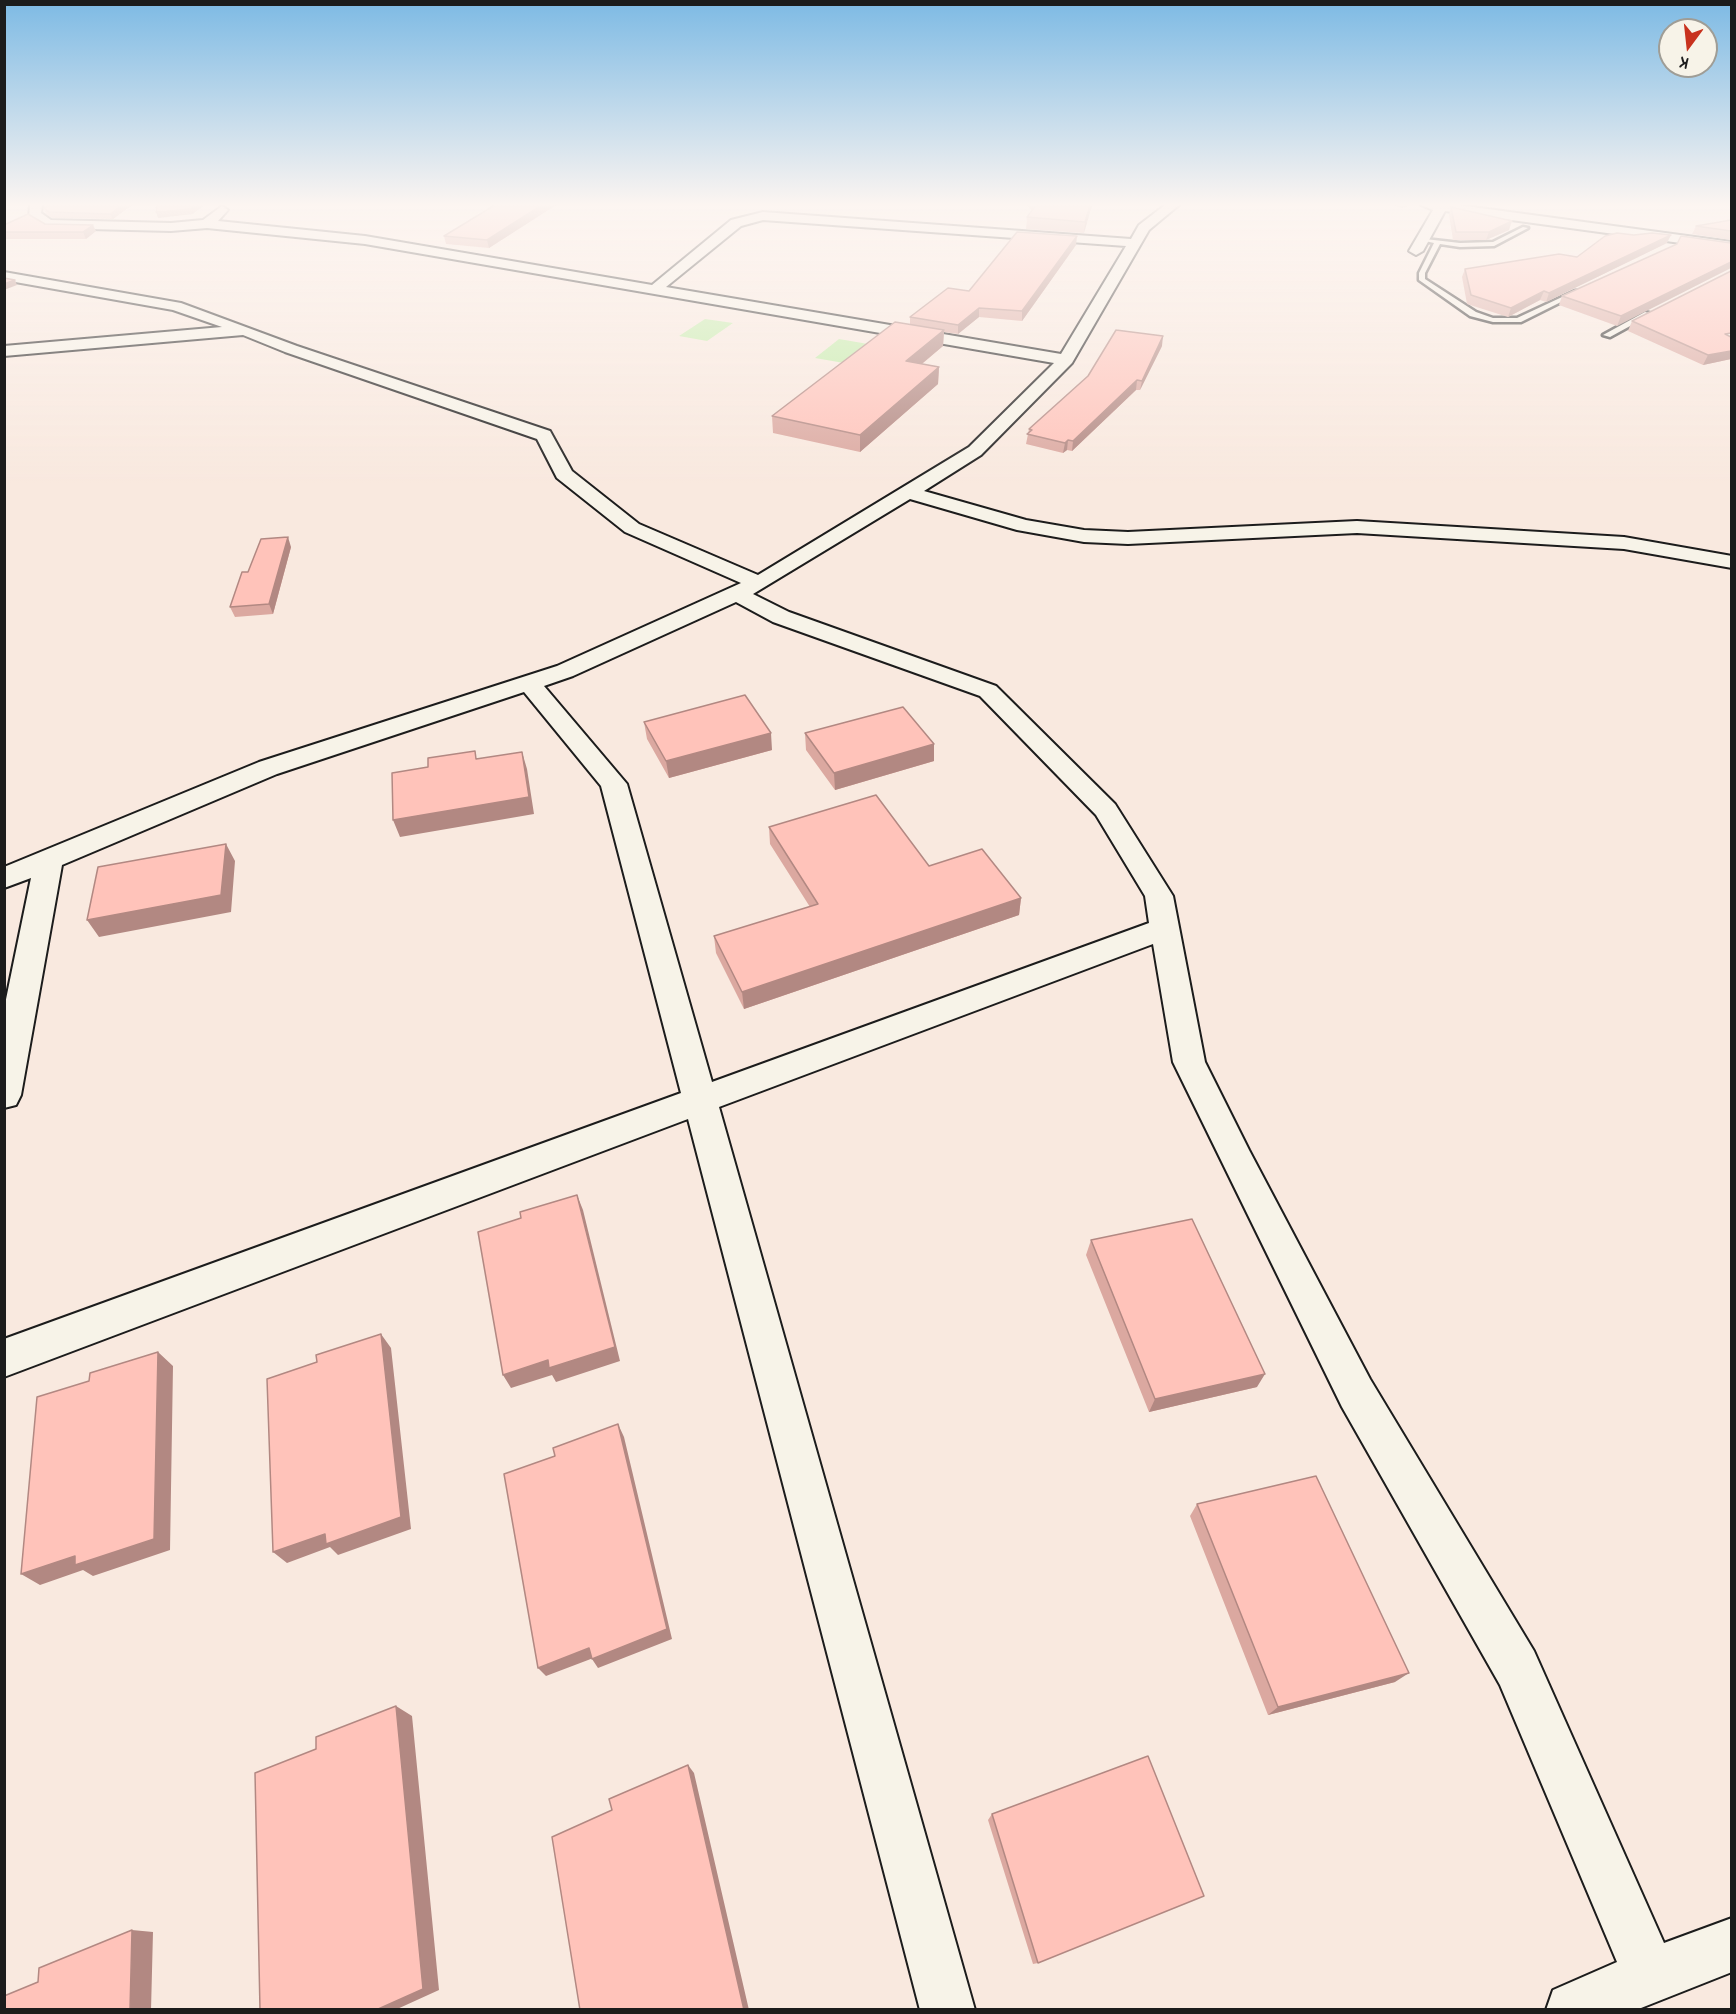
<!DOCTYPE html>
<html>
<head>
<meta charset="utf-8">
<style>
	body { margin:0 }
	#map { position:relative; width:1736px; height:2014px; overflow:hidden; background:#f9e9df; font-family:"Patrick Hand",sans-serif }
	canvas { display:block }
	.frame { position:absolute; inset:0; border:6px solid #1c1c1c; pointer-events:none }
	.north { position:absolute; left:1658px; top:18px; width:60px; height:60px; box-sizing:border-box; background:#f7f3e8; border:2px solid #9f9d96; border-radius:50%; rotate:195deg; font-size:16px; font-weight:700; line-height:24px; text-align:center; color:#1c1c1c }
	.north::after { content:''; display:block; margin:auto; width:21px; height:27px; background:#c8321e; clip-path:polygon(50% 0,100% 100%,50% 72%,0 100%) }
</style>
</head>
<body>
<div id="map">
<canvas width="1736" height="2014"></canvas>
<div class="frame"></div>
<div class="north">K</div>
</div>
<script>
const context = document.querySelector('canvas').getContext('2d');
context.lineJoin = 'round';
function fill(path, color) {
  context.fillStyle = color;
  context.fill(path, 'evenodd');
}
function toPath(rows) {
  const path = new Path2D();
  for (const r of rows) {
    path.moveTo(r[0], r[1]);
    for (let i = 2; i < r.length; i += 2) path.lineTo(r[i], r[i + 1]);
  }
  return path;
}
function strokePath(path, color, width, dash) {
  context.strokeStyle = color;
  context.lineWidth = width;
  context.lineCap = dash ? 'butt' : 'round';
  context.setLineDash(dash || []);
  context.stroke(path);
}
fill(toPath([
	[705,319,733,323,707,341,679,336],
	[839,339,868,344,844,363,815,358]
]), '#c2eda9');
const lane = toPath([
	[1523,227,1528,228,1494,246,1460,247,1440,244,1425,273,1425,279,1476,312,1493,318,1517,318,1575,291,1579,291,1579,293,1521,322,1493,322,1470,316,1419,280,1419,273,1434,243,1425,241,1425,239,1460,243,1493,242,1523,227],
	[1645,312,1652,314,1610,337,1603,335,1645,312]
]);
const street = toPath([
	[30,205,42,205,41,213,51,220,171,223,203,220,222,206,228,210,218,221,365,236,652,285,731,220,763,212,1131,239,1139,225,1165,205,1179,205,1149,230,1072,363,981,455,924,491,1026,520,1084,530,1128,532,1357,521,1624,537,1732,556,1732,568,1624,549,1357,533,1128,544,1084,542,1017,530,910,499,753,594,789,612,996,686,1115,804,1173,896,1205,1062,1249,1150,1370,1379,1534,1651,1664,1943,1732,1918,1732,1972,1636,2010,1546,2010,1553,1990,1617,1962,1500,1685,1342,1407,1173,1062,1153,944,719,1107,975,2010,920,2010,688,1119,4,1377,4,1339,681,1093,601,786,524,692,277,774,62,865,21,1095,16,1105,4,1108,4,1009,31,878,4,888,4,867,259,762,557,666,741,583,625,532,557,478,537,439,285,352,243,335,4,356,4,346,222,327,173,310,4,280,4,272,181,303,297,346,550,431,572,471,639,524,758,575,969,447,1054,363,365,244,207,228,171,231,48,228,29,217,30,205],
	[763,220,1126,246,1061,354,666,287,741,226,763,220],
	[736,602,773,622,980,696,1096,815,1145,896,1149,923,712,1082,627,784,544,686,573,676,736,602],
	[1421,205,1458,205,1732,242,1732,250,1445,211,1423,251,1416,255,1409,251,1433,210,1421,205]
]);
strokePath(lane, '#1c1c1c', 5);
strokePath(street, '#1c1c1c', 4);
fill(lane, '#f7f3e8');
fill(street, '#f7f3e8');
fill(toPath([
	[132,205,113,219,52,218,46,214,44,208],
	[495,205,556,205,489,248,446,244,444,236],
	[1027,205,1092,205,1084,233,1026,229,1027,217,1032,211],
	[1394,205,1409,205,1403,208],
	[1451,207,1509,230,1486,240,1453,240,1449,215],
	[1731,220,1731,240,1692,234,1696,226],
	[45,224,96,231,86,239,4,239,4,225],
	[1667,243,1546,302,1540,300,1508,317,1467,304,1462,277,1465,269,1577,257],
	[1731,243,1617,326,1559,305,1562,296],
	[1076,245,1022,321,979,317,958,334,944,332,943,346,922,364,939,367,938,384,860,452,773,433,772,416,910,325,910,317],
	[1632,321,1731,359,1703,365,1628,331],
	[1162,346,1140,390,1136,390,1072,451,1067,450,1063,453,1026,444,1029,429],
	[291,547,273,614,235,617,230,607,248,572],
	[644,722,772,750,669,778,647,739],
	[805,733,934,761,835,790,806,750],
	[769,827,929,866,1021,898,1019,915,744,1009,716,953,714,936,810,907,770,844],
	[1091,1240,1257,1387,1149,1412,1086,1255],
	[1197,1504,1395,1682,1268,1715,1190,1516],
	[992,1814,1038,1963,1033,1964,988,1820]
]), '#dba8a0');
fill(toPath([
	[122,205,132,205,113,219,110,214],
	[195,205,204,205,193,214,158,218,156,212],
	[542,205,556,205,489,248,487,240],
	[1090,205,1092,205,1084,233,1085,222],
	[1512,221,1509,230,1486,240,1489,232],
	[93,225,96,231,86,239,83,232],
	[1671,235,1667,243,1546,302,1549,293],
	[1077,236,1076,245,1022,321,1022,311],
	[1731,262,1731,268,1617,326,1621,316],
	[15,280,17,285,4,290,4,284],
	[1544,291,1540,300,1508,317,1511,308],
	[979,308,979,317,958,334,958,325],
	[944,330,943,346,906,377,906,361],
	[1163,336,1162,346,1140,390,1142,381],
	[1731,351,1731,359,1703,365,1708,355],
	[939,367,938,384,860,452,860,435],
	[1137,380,1136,390,1072,451,1073,441],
	[1068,440,1067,450,1063,453,1065,443],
	[288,537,291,547,273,614,269,604],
	[771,733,772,750,669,778,666,761],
	[934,744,934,761,835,790,834,773],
	[522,752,527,769,534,814,400,837,393,820],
	[226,844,235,861,231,912,99,937,87,920],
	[1021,898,1019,915,744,1009,742,992],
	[577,1195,583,1210,620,1361,556,1382,552,1375,511,1388,503,1375],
	[381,1334,391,1348,411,1529,338,1555,330,1547,287,1563,273,1552],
	[158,1352,173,1366,170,1550,93,1576,83,1570,40,1585,21,1574,75,1556],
	[1265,1374,1257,1387,1149,1412,1155,1399],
	[618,1424,624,1437,672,1639,598,1668,592,1659],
	[589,1648,596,1657,546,1676,538,1668],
	[1409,1673,1395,1682,1268,1715,1278,1707],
	[396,1706,412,1716,439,1990,395,2010,376,2010],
	[688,1765,694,1773,749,2010,744,2010],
	[132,1930,153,1932,151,2010,130,2010]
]), '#b28882');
const building = toPath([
	[50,205,122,205,110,214,49,212,44,208,50,205],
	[157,205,195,205,191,209,156,212,157,205],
	[495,205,542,205,487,240,444,236,495,205],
	[1036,205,1090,205,1085,222,1027,217,1036,205],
	[1451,207,1512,221,1489,232,1456,232,1451,207],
	[28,214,45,224,93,225,83,232,4,232,4,225,28,214],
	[1731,220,1731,231,1696,226,1731,220],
	[1017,232,1077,236,1022,311,979,308,958,325,910,317,948,288,969,291,1017,232],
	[1617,233,1634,235,1652,233,1671,235,1549,293,1544,291,1511,308,1471,295,1465,269,1559,254,1577,257,1605,236,1617,233],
	[1681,236,1731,243,1731,262,1621,316,1562,296,1677,244,1681,236],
	[1731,271,1731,333,1725,334,1731,337,1731,351,1708,355,1632,321,1731,271],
	[4,278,15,280,4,284,4,278],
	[895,322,944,330,906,361,939,367,860,435,772,416,895,322],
	[1116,330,1163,336,1142,381,1137,380,1073,441,1068,440,1065,443,1027,434,1032,430,1029,429,1088,376,1116,330],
	[288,537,269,604,230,607,242,572,248,572,261,539,288,537],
	[745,695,771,733,666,761,644,722,745,695],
	[903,707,934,744,834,773,805,733,903,707],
	[475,751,476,759,522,752,529,797,393,820,392,773,428,767,428,758,475,751],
	[876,795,929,866,982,849,1021,898,742,992,714,936,818,904,769,827,876,795],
	[226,844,221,895,87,920,98,867,226,844],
	[577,1195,615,1347,549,1368,548,1360,503,1375,478,1232,521,1218,520,1212,577,1195],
	[1192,1219,1265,1374,1155,1399,1091,1240,1192,1219],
	[381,1334,401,1517,326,1544,325,1534,273,1552,267,1379,317,1362,316,1355,381,1334],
	[158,1352,154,1539,75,1565,75,1556,21,1574,37,1397,89,1381,90,1373,158,1352],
	[618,1424,667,1629,592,1659,589,1648,538,1668,504,1474,555,1456,553,1448,618,1424],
	[1316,1476,1409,1673,1278,1707,1197,1504,1316,1476],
	[396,1706,423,1989,376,2010,260,2010,255,1773,316,1749,316,1737,396,1706],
	[1148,1756,1204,1896,1038,1963,992,1814,1148,1756],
	[688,1765,744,2010,580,2010,552,1837,612,1810,609,1799,688,1765],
	[132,1930,130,2010,4,2010,4,1996,38,1982,39,1968,132,1930]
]);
fill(building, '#ffc3ba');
strokePath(building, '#b28882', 1.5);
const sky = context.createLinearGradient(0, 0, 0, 487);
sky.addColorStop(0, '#7dbae4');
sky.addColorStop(0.42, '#fcf5f1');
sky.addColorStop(1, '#fcf5f100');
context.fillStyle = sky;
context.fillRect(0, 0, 1736, 487);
</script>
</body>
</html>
